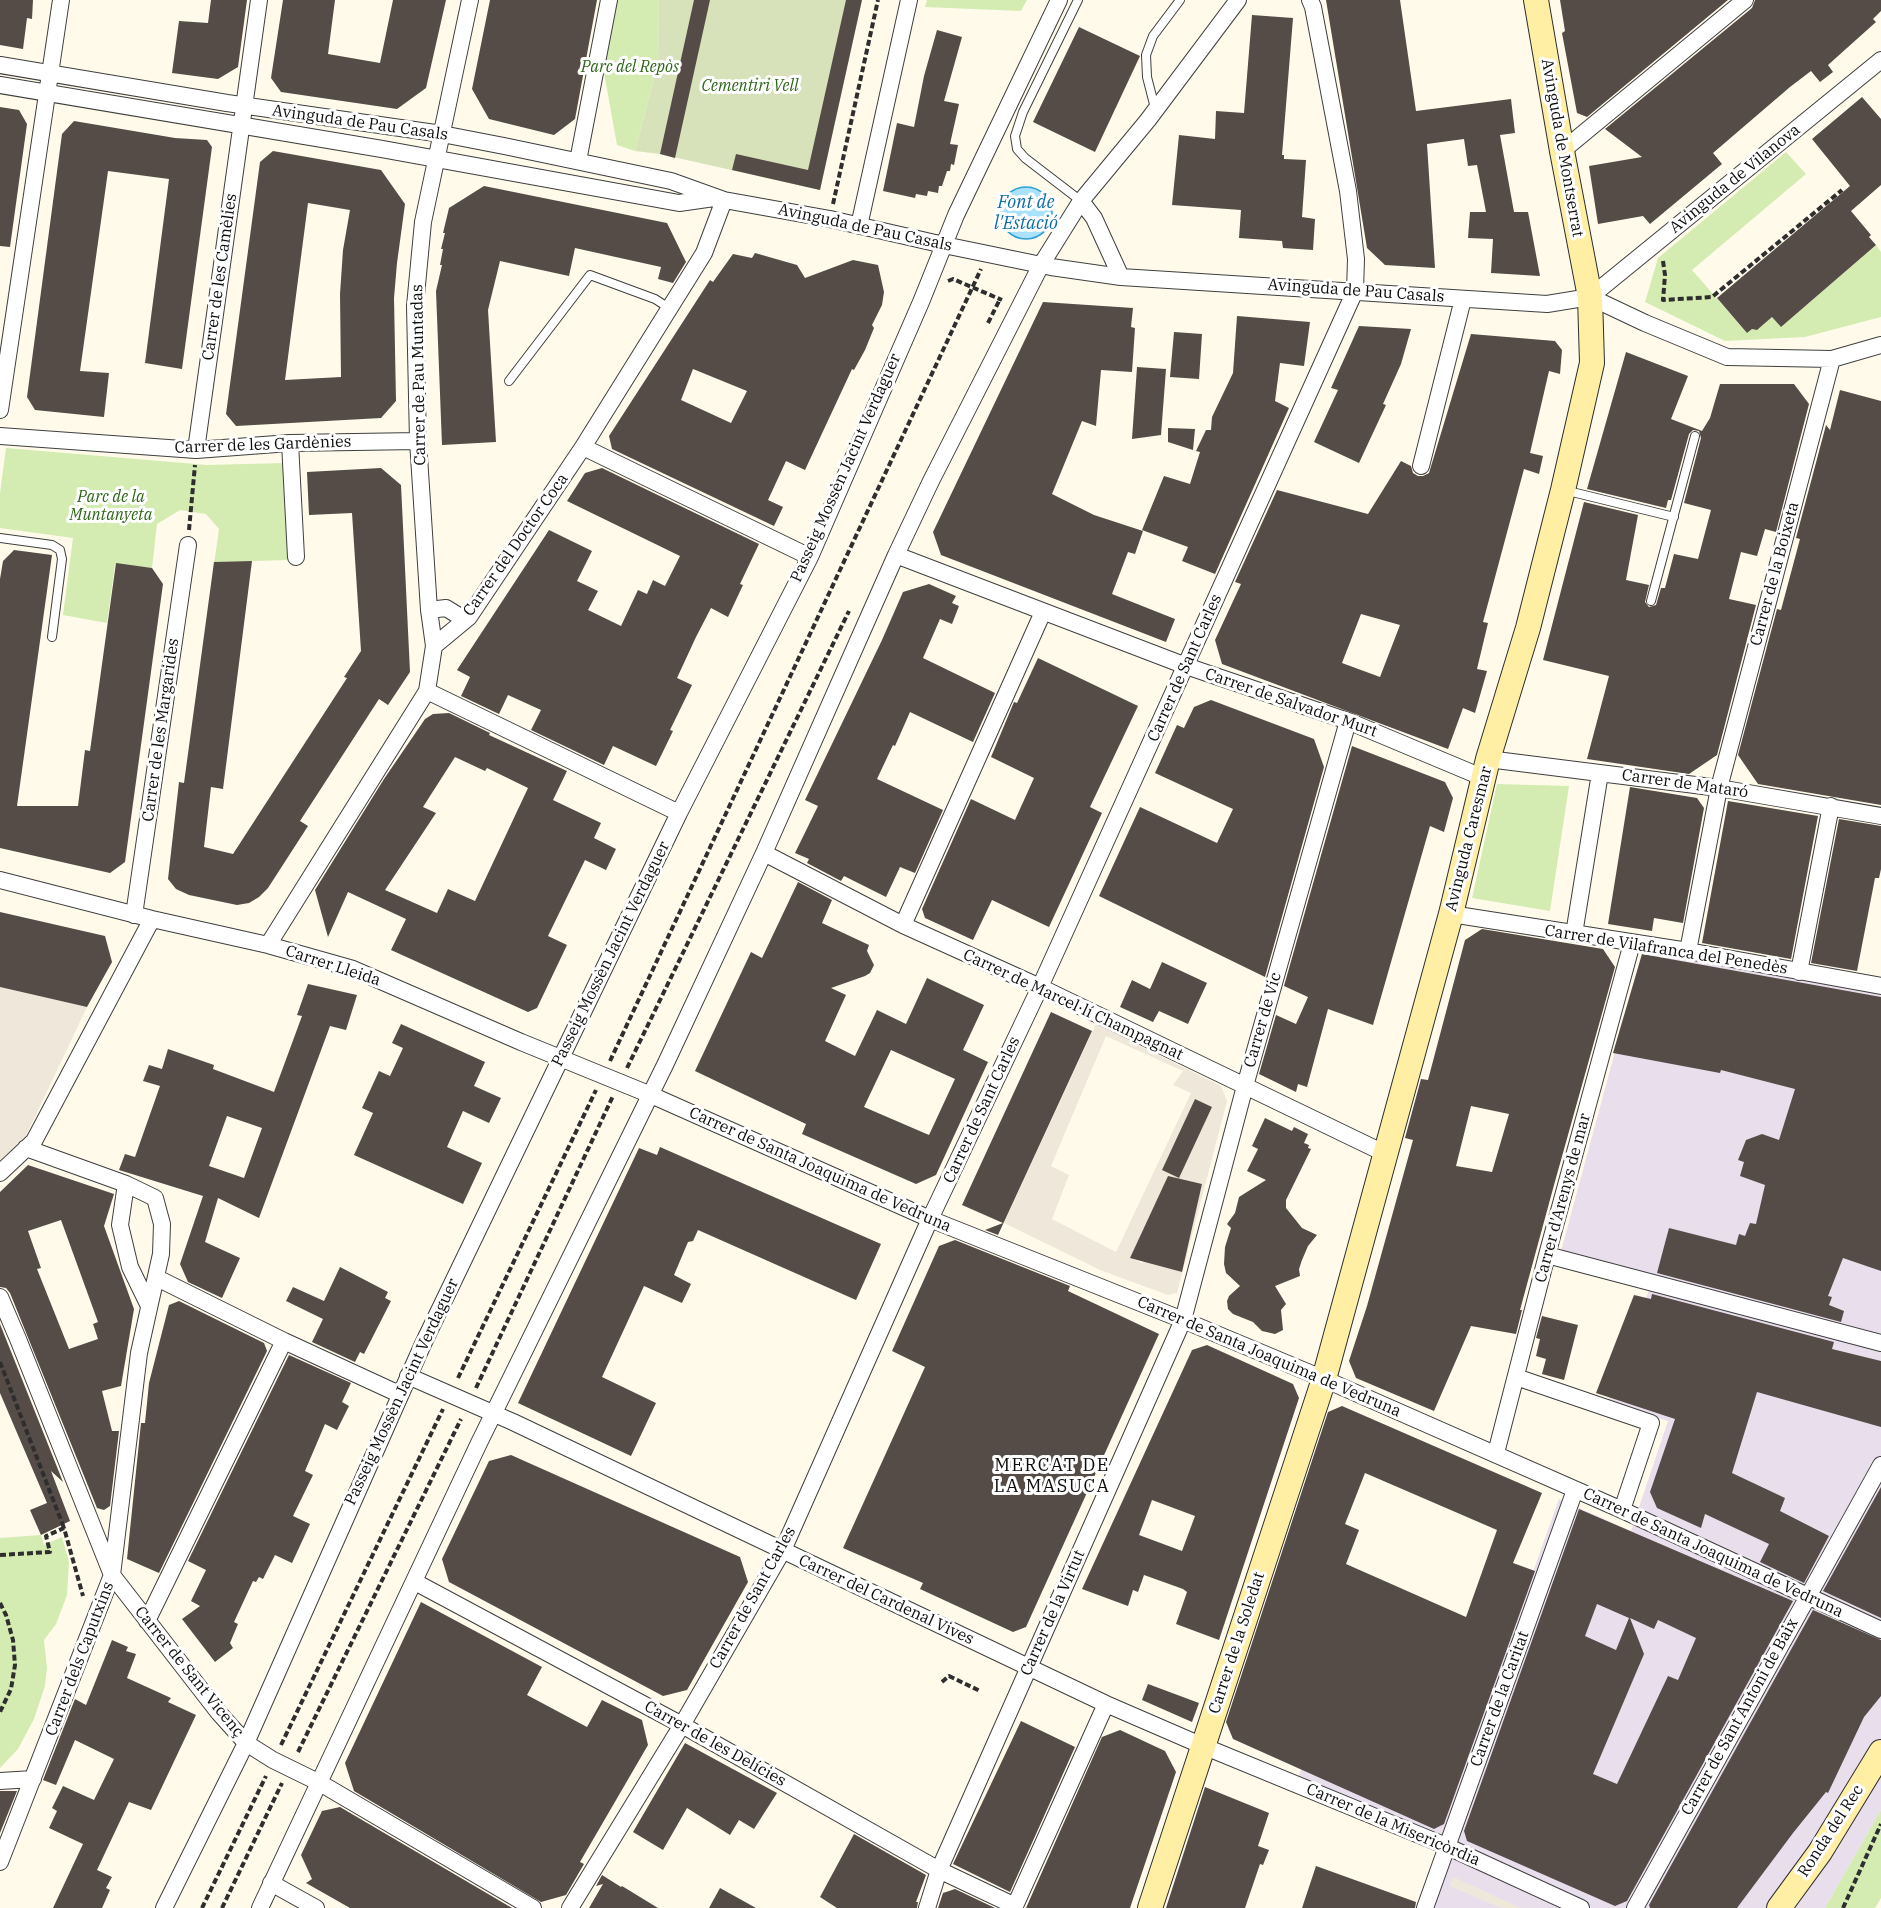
<!DOCTYPE html>
<html>
<head>
<meta charset="utf-8">
<style>
	body { margin:0 }
	canvas { display:block; background:#fffaea }
</style>
</head>
<body>
<canvas width="1881" height="1908"></canvas>
<script>
const context = document.querySelector('canvas').getContext('2d');
context.lineJoin = 'round';
function fill(path, color) {
  context.fillStyle = color;
  context.fill(path, 'evenodd');
}
function toPath(rows) {
  const path = new Path2D();
  for (const r of rows) {
    if (r.length === 3) {
      path.moveTo(r[0] + r[2], r[1]);
      path.arc(r[0], r[1], r[2], 0, 2 * Math.PI);
      continue;
    }
    path.moveTo(r[0], r[1]);
    for (let i = 2; i < r.length; i += 2) path.lineTo(r[i], r[i + 1]);
  }
  return path;
}
function strokePath(path, color, width, dash) {
  context.strokeStyle = color;
  context.lineWidth = width;
  context.lineCap = dash ? 'butt' : 'round';
  context.setLineDash(dash || []);
  context.stroke(path);
}
function drawText(font, color, halo, rows, align = 'center') {
  context.font = font + ' "IBM Plex Serif",serif';
  context.lineWidth = 6;
  context.setLineDash([]);
  context.textBaseline = 'middle';
  context.strokeStyle = halo;
  context.fillStyle = color;
  for (const [text, x, y, turn = 0] of rows) {
    context.save();
    context.translate(x, y);
    context.rotate((+turn || 0) * Math.PI / 180);
    context.textAlign = isNaN(turn) ? turn : align;
    if (halo) context.strokeText(text, 0, 0);
    context.fillText(text, 0, 0);
    context.restore();
  }
}
fill(toPath([
	[1642,952,1881,993,1881,1810,1825,1908,1431,1908,1450,1852,1294,1789,1370,1579,1510,1636,1559,1499,1631,1531,1668,1421,1607,1403,1649,1290,1558,1262]
]), '#e9dfec');
fill(toPath([
	[617,0,659,0,658,63,635,151,617,145,603,67],
	[927,0,1027,0,1021,11,925,7],
	[1786,152,1806,174,1692,270,1747,333,1752,329,1758,329,1772,317,1781,327,1876,245,1881,252,1881,317,1805,337,1725,341,1645,302,1658,258],
	[6,448,207,465,285,463,289,560,218,562,214,564,219,529,206,514,180,510,157,524,152,568,115,564,107,623,63,615,73,538,0,528,0,493],
	[1497,784,1569,786,1550,911,1472,898],
	[41,1535,44,1545,62,1537,69,1562,67,1595,56,1624,44,1640,47,1668,45,1686,34,1719,18,1749,0,1768,0,1538],
	[1881,1810,1881,1898,1875,1908,1825,1908]
]), '#d4ecb1');
fill(toPath([
	[659,0,862,0,820,190,660,154,635,151,658,63]
]), '#d8e2ba');
fill(toPath([
	[0,987,87,1007,24,1140,0,1163],
	[1096,1024,1221,1086,1227,1101,1177,1293,1168,1295,1100,1270,1004,1223],
	[1106,1036,1183,1071,1173,1085,1191,1093,1116,1252,1052,1219,1069,1175,1051,1166],
	[1195,1099,1212,1107,1179,1178,1163,1170],
	[1189,1181,1202,1184,1181,1272,1169,1268],
	[1173,1200,1143,1263,1131,1258],
	[1453,1877,1521,1908,1501,1908,1450,1886]
]), '#efe8da');
const water = toPath([
	[1026,213,26]
]);
fill(water, '#abe2fb');
strokePath(water, '#2c9ed7', 1.5);
fill(toPath([
	[0,0,33,0,32,19,27,18,23,49,0,45],
	[211,0,247,0,238,67,218,79,172,73,179,21,208,23],
	[283,0,335,0,328,54,380,63,393,0,446,0,426,88,397,109,281,92,271,78],
	[490,0,597,0,575,119,554,135,489,119,472,89],
	[694,0,710,0,675,158,660,154],
	[846,0,862,0,820,190,732,170,736,154,808,170],
	[1326,0,1400,0,1416,111,1511,99,1515,133,1500,135,1514,212,1528,212,1540,276,1491,273,1493,239,1468,238,1470,212,1486,212,1477,165,1468,166,1464,139,1427,144,1435,268,1385,265,1367,248],
	[1560,0,1728,0,1587,117,1577,113,1562,33,1565,31],
	[1755,0,1881,0,1881,11,1873,19,1876,22,1828,65,1833,72,1820,82,1811,71,1790,87,1713,153,1722,164,1650,224,1643,216,1598,224,1589,166,1642,157,1605,129,1752,8],
	[1252,15,1293,18,1282,155,1284,155,1284,159,1306,160,1302,217,1315,219,1313,250,1283,248,1282,241,1239,238,1241,210,1172,205,1179,135,1215,139,1216,111,1244,113],
	[1079,27,1140,56,1095,152,1033,122],
	[937,30,962,37,944,101,959,104,950,144,958,145,954,165,951,164,950,171,947,171,942,186,939,186,938,193,928,191,927,196,916,194,915,198,883,191,897,123,914,127,924,76],
	[1862,97,1881,119,1881,185,1851,211,1871,235,1869,237,1876,245,1781,327,1772,317,1757,330,1752,329,1747,333,1717,298,1850,186,1812,139],
	[0,107,19,110,27,124,10,247,0,246],
	[74,121,175,138,207,140,212,147,182,369,145,363,169,179,108,171,80,371,109,373,104,417,35,410,27,397,62,134],
	[273,151,381,170,405,204,397,263,394,298,396,401,381,418,236,426,226,414,260,162],
	[308,203,350,210,343,250,340,294,341,377,285,380],
	[484,186,667,223,686,262,673,283,658,279,661,267,575,248,569,276,500,261,488,310,496,442,442,445,436,291,442,265,440,265,443,249,441,249,445,233,443,233,449,208],
	[755,253,797,265,805,278,853,260,878,265,884,292,882,305,872,325,874,328,865,350,854,370,852,369,805,470,786,461,768,500,783,507,774,526,612,449,609,436,710,280,713,282,733,254,752,258],
	[693,369,747,391,731,423,681,400],
	[1043,302,1133,308,1131,327,1135,328,1132,372,1101,370,1096,426,1082,421,1052,494,1094,515,1143,531,1135,554,1128,552,1112,594,1175,619,1166,642,941,555,933,532],
	[1237,316,1310,322,1304,366,1280,363,1275,401,1289,408,1215,574,1182,561,1188,547,1142,530,1164,476,1190,484,1200,452,1196,451,1206,430,1211,430,1212,417,1233,373],
	[1359,326,1411,329,1401,364,1383,404,1386,405,1359,463,1314,442,1338,390,1331,388],
	[1174,332,1202,334,1199,379,1170,377],
	[1471,334,1555,341,1562,350,1560,374,1549,371,1530,453,1543,456,1539,474,1524,469,1483,622,1488,623,1477,669,1487,671,1475,713,1463,708,1448,749,1222,664,1215,640,1241,584,1235,582,1277,490,1368,514,1401,461,1411,466,1413,473,1418,476,1423,476,1429,473],
	[1361,614,1400,625,1380,677,1342,663],
	[1626,352,1688,376,1671,419,1702,431,1710,418,1720,384,1794,384,1809,404,1776,532,1765,529,1757,556,1741,552,1729,599,1756,605,1717,755,1689,774,1587,759,1609,676,1543,660,1584,502,1638,515,1626,580,1649,585,1645,602,1649,607,1656,605,1661,588,1665,588,1674,554,1698,559,1711,510,1684,503,1701,438,1699,431,1693,430,1689,434,1671,500,1668,500,1666,508,1587,489],
	[1137,367,1166,369,1161,435,1132,439],
	[1840,390,1881,401,1881,805,1758,784,1738,755,1777,609,1781,610,1800,539,1796,538,1826,425,1830,430],
	[1168,428,1195,429,1193,450,1168,442],
	[381,468,401,485,410,672,388,705,379,699,300,821,308,826,268,888,259,897,249,903,237,905,189,895,176,889,168,879,179,782,184,783,214,562,252,561,223,789,211,787,204,847,233,854,347,678,344,677,361,651,352,513,309,515,307,472],
	[602,468,759,544,740,584,743,585,728,617,711,608,696,637,677,678,692,685,670,730,673,731,656,766,613,746,604,765,531,730,541,710,508,695,499,714,461,696,470,677,457,670,549,530,592,551,577,581,598,591,588,610,621,626,638,590,647,594,653,580,665,586,680,556,567,501,585,473],
	[14,550,52,555,17,806,78,806,85,750,90,751,116,563,152,568,163,584,125,862,110,873,0,848,0,579,3,561],
	[929,584,956,596,952,603,959,606,952,624,940,619,923,658,995,693,973,742,910,712,895,746,893,745,877,779,943,810,915,873,900,867,886,897,844,876,841,881,807,863,809,859,795,853,818,806,805,800,882,640,903,592],
	[1038,658,1138,706,1090,807,1102,813,1049,927,992,900,973,940,925,918,922,909,971,799,1015,820,1034,778,991,757,1014,702,1017,703],
	[1211,700,1314,739,1324,767,1265,977,1099,896,1140,807,1217,843,1233,809,1155,773,1177,725,1184,728,1194,707],
	[449,713,490,733,489,735,567,771,553,800,601,823,594,838,616,849,606,870,585,860,548,936,567,945,537,1008,528,1012,391,950,406,919,348,892,328,937,315,890,384,779,425,719,433,714],
	[455,757,485,771,487,768,528,788,475,901,448,889,437,913,385,890,436,813,423,807],
	[1352,746,1445,782,1453,798,1444,832,1430,826,1373,1025,1328,1009,1307,1087,1298,1084,1296,1092,1259,1074,1276,1015,1296,1024,1308,997,1284,986],
	[1630,787,1697,798,1704,808,1683,923,1654,918,1652,931,1608,924],
	[1728,801,1818,816,1791,959,1702,943],
	[1839,819,1881,826,1881,869,1879,878,1875,878,1857,971,1811,963],
	[798,882,832,900,822,923,869,945,867,951,874,965,870,973,865,976,831,988,846,995,825,1041,855,1056,877,1010,906,1024,927,978,984,1005,963,1050,988,1062,936,1175,916,1184,802,1134,806,1124,695,1071,751,952,762,958],
	[891,1050,955,1079,929,1135,864,1107],
	[0,912,105,936,112,962,87,1007,0,987],
	[1482,929,1603,949,1615,967,1554,1185,1520,1310,1522,1310,1516,1334,1471,1326,1434,1411,1356,1378,1349,1361,1367,1306,1413,1140,1405,1138,1421,1079,1428,1080,1465,940],
	[1471,1106,1509,1114,1492,1172,1456,1166],
	[1642,954,1881,997,1881,1271,1843,1258,1828,1296,1832,1297,1829,1305,1844,1311,1841,1322,1657,1273,1669,1228,1736,1245,1739,1234,1745,1236,1750,1223,1756,1224,1765,1185,1740,1176,1744,1162,1738,1160,1746,1140,1762,1134,1779,1140,1795,1089,1721,1070,1720,1073,1613,1053],
	[1162,962,1207,983,1188,1024,1159,1011,1153,1022,1120,1007,1132,980,1150,989],
	[308,984,357,995,346,1030,330,1026,259,1218,218,1198,205,1242,240,1258,222,1298,188,1282,180,1264,203,1196,119,1170,125,1154,135,1157,160,1086,143,1081,149,1065,162,1069,168,1049,214,1065,213,1069,274,1092,302,1016,297,1015],
	[227,1116,262,1128,244,1178,209,1166],
	[1051,1012,1092,1031,998,1235,985,1230,1003,1223,962,1205],
	[401,1024,485,1062,474,1086,501,1098,489,1123,463,1111,447,1147,482,1163,463,1204,354,1155,373,1113,362,1108,379,1071,390,1076,403,1048,392,1043],
	[1195,1099,1212,1107,1179,1178,1162,1170],
	[1265,1118,1292,1131,1294,1127,1308,1134,1304,1143,1309,1145,1308,1148,1311,1149,1286,1200,1286,1208,1302,1228,1317,1235,1308,1246,1302,1260,1299,1269,1300,1276,1275,1286,1286,1304,1281,1310,1283,1330,1275,1334,1262,1331,1253,1322,1233,1314,1228,1309,1227,1301,1229,1296,1240,1286,1226,1273,1224,1264,1225,1247,1231,1228,1227,1224,1235,1213,1239,1197,1266,1180,1247,1171,1258,1149,1252,1146],
	[660,1147,881,1244,856,1300,698,1230,693,1241,688,1242,674,1275,691,1284,682,1303,644,1286,602,1377,656,1403,631,1456,518,1403,639,1148,657,1155],
	[28,1165,114,1194,104,1226,134,1309,121,1386,102,1391,112,1431,119,1431,110,1506,104,1510,97,1508,10,1293,6,1288,0,1287,0,1192],
	[61,1220,98,1322,93,1324,98,1339,69,1349,37,1269,41,1268,28,1231],
	[1168,1176,1202,1184,1182,1272,1130,1258],
	[955,1240,1070,1286,1068,1291,1159,1334,1026,1627,1013,1632,920,1589,923,1583,843,1548,925,1367,892,1351,939,1246],
	[340,1267,388,1292,385,1298,391,1301,364,1354,360,1352,355,1362,312,1342,323,1319,286,1301,293,1287,324,1301],
	[1652,1294,1834,1342,1832,1349,1881,1361,1881,1427,1757,1392,1732,1473,1785,1498,1780,1511,1829,1536,1804,1583,1760,1562,1769,1544,1705,1514,1701,1528,1657,1508,1650,1492,1675,1419,1596,1393,1634,1295,1651,1299],
	[179,1301,264,1343,267,1351,159,1573,127,1559,141,1423,145,1423,149,1383,169,1305],
	[1542,1316,1578,1325,1564,1380,1542,1374,1546,1359,1536,1356,1540,1339,1536,1338],
	[0,1324,63,1482,51,1471,70,1521,41,1535,30,1510,47,1503,0,1393],
	[1207,1345,1293,1384,1299,1398,1219,1640,1176,1624,1187,1592,1183,1589,1144,1575,1138,1592,1133,1590,1128,1606,1082,1589,1192,1350],
	[1152,1500,1195,1516,1182,1551,1139,1535],
	[289,1355,351,1383,342,1402,349,1406,337,1430,325,1424,305,1471,313,1475,293,1516,310,1524,292,1563,275,1555,263,1579,259,1577,256,1582,253,1581,234,1622,238,1624,230,1643,233,1648,215,1662,182,1619,200,1606,191,1601,206,1570,188,1561],
	[1342,1406,1542,1493,1513,1563,1535,1571,1444,1824,1434,1829,1233,1739,1226,1722,1328,1412],
	[1365,1473,1497,1530,1466,1617,1346,1564,1359,1530,1345,1524],
	[511,1455,740,1557,748,1582,687,1690,663,1696,449,1582,442,1559,489,1461],
	[1881,1487,1881,1618,1823,1591],
	[1579,1509,1793,1601,1627,1901,1615,1906,1467,1841,1464,1831],
	[1597,1604,1629,1618,1616,1650,1585,1636],
	[1630,1618,1654,1629,1658,1620,1696,1638,1678,1680,1668,1676,1617,1784,1593,1774,1644,1654],
	[421,1602,542,1667,527,1695,587,1727,602,1700,642,1720,648,1745,580,1862,584,1864,566,1895,541,1902,354,1791,345,1763],
	[1813,1610,1881,1640,1881,1696,1864,1717,1828,1793,1826,1792,1793,1833,1737,1908,1650,1908,1649,1905],
	[112,1640,128,1647,126,1651,136,1654,127,1678,171,1698,168,1702,196,1715,151,1810,129,1802,97,1870,112,1877,106,1888,110,1890,102,1908,53,1908,83,1844,49,1828,57,1811,52,1808,63,1786,94,1800,114,1759,75,1740,56,1785,43,1780,75,1699,86,1705],
	[1148,1684,1199,1703,1192,1722,1142,1700],
	[1021,1721,1075,1747,1010,1892,953,1864],
	[1120,1730,1165,1751,1176,1772,1130,1908,1026,1908,1102,1737],
	[685,1743,777,1793,754,1829,739,1820,730,1835,687,1808,663,1850,633,1832],
	[1205,1787,1269,1813,1258,1846,1269,1850,1263,1865,1260,1864,1245,1908,1166,1908],
	[0,1791,17,1791,0,1833],
	[340,1807,512,1908,350,1908,306,1883,312,1879,301,1855,322,1811],
	[854,1834,926,1875,916,1902,918,1902,917,1908,837,1908,820,1897],
	[1316,1866,1416,1902,1415,1908,1302,1908],
	[602,1875,621,1887,622,1886,658,1908,589,1908,603,1884,596,1886],
	[720,1888,756,1908,709,1908],
	[955,1889,995,1908,938,1908,943,1893]
]), '#554c47');
const lane = toPath([
	[1078,0,1023,112,1015,136,1017,149,1025,158,1081,201],
	[1155,108,1147,77,1146,55,1153,36,1180,0],
	[509,381,590,275,655,299,669,308],
	[1564,490,1674,517],
	[0,538,52,545,60,550,62,559,52,637],
	[1651,601,1695,436]
]);
const street = toPath([
	[0,65,227,103,442,134,504,146,671,181,724,200,830,219,944,245,1051,267,1121,277,1547,304,1590,297,1881,60],
	[0,85,382,149,679,203,714,198],
	[1562,151,1745,0],
	[578,161,609,0],
	[1081,201,1094,218,1121,277],
	[859,226,909,0],
	[1590,297,1645,323,1727,357,1832,359,1881,345],
	[0,410,61,0],
	[0,436,196,450,290,443,418,441],
	[290,443,296,557],
	[583,447,810,557],
	[196,450,259,0],
	[1421,466,1463,299],
	[896,555,1186,666,1348,721,1484,778],
	[429,610,446,608,459,616,469,617],
	[434,646,469,617,583,447,704,253,724,200],
	[427,691,679,813],
	[1488,759,1719,788,1881,816],
	[764,853,903,925,1040,987,1384,1153],
	[0,880,152,919,268,945,353,969,521,1042,651,1095,930,1219,1183,1320,1324,1379,1622,1510,1881,1630],
	[1451,914,1688,951,1881,986],
	[134,915,188,545],
	[903,925,1043,612],
	[1574,934,1600,773],
	[268,945,427,691,434,646,429,610,418,441,415,306,423,222,470,0],
	[1688,951,1719,788,1832,359],
	[1799,972,1831,806],
	[0,1173,34,1141,152,919],
	[126,1184,120,1225,130,1267,149,1306],
	[1547,1255,1881,1343],
	[157,1278,284,1341,399,1394],
	[0,1297,18,1339,112,1575,219,1713,246,1743,273,1760,320,1783,533,1908],
	[408,1376,513,1422,1106,1704,1203,1746,1446,1846,1581,1908],
	[1516,1377,1651,1423,1622,1510],
	[1496,1453,1547,1255,1632,943],
	[415,1582,682,1725,939,1870,1015,1906],
	[147,1621,284,1341],
	[0,1781,33,1779],
	[0,1862,112,1575,139,1353,161,1254,162,1224,155,1198,126,1184,26,1148],
	[271,1883,316,1908],
	[164,1908,246,1743,423,1344,679,813,810,557,921,302,956,215,1059,0],
	[260,1908,479,1443,665,1065,764,853,896,555,931,481,1041,265,1081,201,1148,120,1238,0],
	[570,1908,682,1725,783,1550,930,1219,1040,987,1355,291,1356,259,1348,191,1313,7,1310,0],
	[927,1908,939,1870,1183,1320,1245,1086,1348,721],
	[1014,1908,1106,1704],
	[1425,1908,1575,1490],
	[1635,1908,1881,1465]
]);
const secondary = toPath([
	[1150,1908,1324,1379,1451,914,1488,759,1528,628,1563,490,1592,363,1590,297,1562,151,1536,0],
	[1779,1908,1820,1852,1881,1752]
]);
strokePath(lane, '#3f3f3f', 10);
strokePath(street, '#3f3f3f', 18);
strokePath(secondary, '#2e2e2e', 26);
strokePath(toPath([
	[833,204,878,0],
	[1663,261,1665,275,1663,300,1712,297,1842,190],
	[948,281,953,279,1002,300],
	[988,323,1000,299],
	[189,530,195,465],
	[610,1061,981,269],
	[627,1068,849,611],
	[0,1362,64,1528],
	[458,1378,596,1090],
	[476,1388,613,1096],
	[0,1555,50,1552,46,1536,64,1528,83,1596],
	[0,1603,6,1615,13,1640,15,1665,11,1689,0,1712],
	[942,1682,949,1676,980,1691],
	[281,1745,443,1409],
	[298,1752,461,1419],
	[202,1908,266,1776],
	[222,1908,282,1783],
	[1843,1908,1881,1824]
]), '#2e2e2e', 4, [6, 3]);
strokePath(lane, '#fff', 8);
strokePath(street, '#fff', 16);
strokePath(secondary, '#ffefa5', 24);
drawText('italic 16px', '#2e6718', '#fff', [
	["Parc del Repòs",630,67],
	["Cementiri Vell",750,86],
	["Parc de la",111,497],
	["Muntanyeta",111,515]
]);
drawText('16px', '#0c0c0c', '#fff', [
	["Avinguda de Pau Casals",360,123,8],
	["Avinguda de Montserrat",1562,148,80],
	["Avinguda de Vilanova",1735,179,-39],
	["Avinguda de Pau Casals",865,228,12],
	["Carrer de les Camèlies",220,277,-82],
	["Avinguda de Pau Casals",1356,291,4],
	["Carrer de Pau Muntadas",419,375,-91],
	["Carrer de les Gardènies",263,445,-2],
	["Passeig Mossèn Jacint Verdaguer",846,468,-66],
	["Carrer del Doctor Coca",516,545,-55],
	["Carrer de la Boixeta",1775,574,-75],
	["Carrer de Sant Carles",1185,668,-66],
	["Carrer de Salvador Murt",1291,703,19],
	["Carrer de les Margarides",161,730,-82],
	["Carrer de Mataró",1685,784,8],
	["Avinguda Caresmar",1469,839,-76],
	["Carrer de Vilafranca del Penedès",1666,950,9],
	["Passeig Mossèn Jacint Verdaguer",611,954,-64],
	["Carrer Lleida",333,966,18],
	["Carrer de Marcel·lí Champagnat",1073,1005,25],
	["Carrer de Vic",1263,1020,-74],
	["Carrer de Sant Carles",982,1110,-65],
	["Carrer de Santa Joaquima de Vedruna",820,1170,24],
	["Carrer d'Arenys de mar",1563,1198,-75],
	["Carrer de Santa Joaquima de Vedruna",1269,1357,23],
	["Passeig Mossèn Jacint Verdaguer",402,1392,-65],
	["Carrer de Santa Joaquima de Vedruna",1713,1553,25],
	["Carrer de Sant Carles",753,1598,-61],
	["Carrer del Cardenal Vives",886,1600,25],
	["Carrer de la Virtut",1053,1613,-66],
	["Carrer de la Soledat",1237,1643,-72],
	["Carrer dels Caputxins",80,1659,-69],
	["Carrer de Sant Vicenç",189,1672,51],
	["Carrer de la Caritat",1500,1699,-70],
	["Carrer de Sant Antoni de Baix",1740,1717,-61],
	["Carrer de les Delícies",715,1744,29],
	["Carrer de la Misericòrdia",1393,1825,23],
	["Ronda del Rec",1831,1831,-57]
]);
drawText('italic 18px', '#0d6da6', '#fff', [
	["Font de",1026,203],
	["l'Estació",1026,224]
]);
context.letterSpacing = '1.5px';
drawText('18px', '#0c0c0c', '#fff', [
	["MERCAT DE",1052,1466],
	["LA MASUCA",1052,1487]
]);
context.letterSpacing = '0px';
</script>
</body>
</html>
